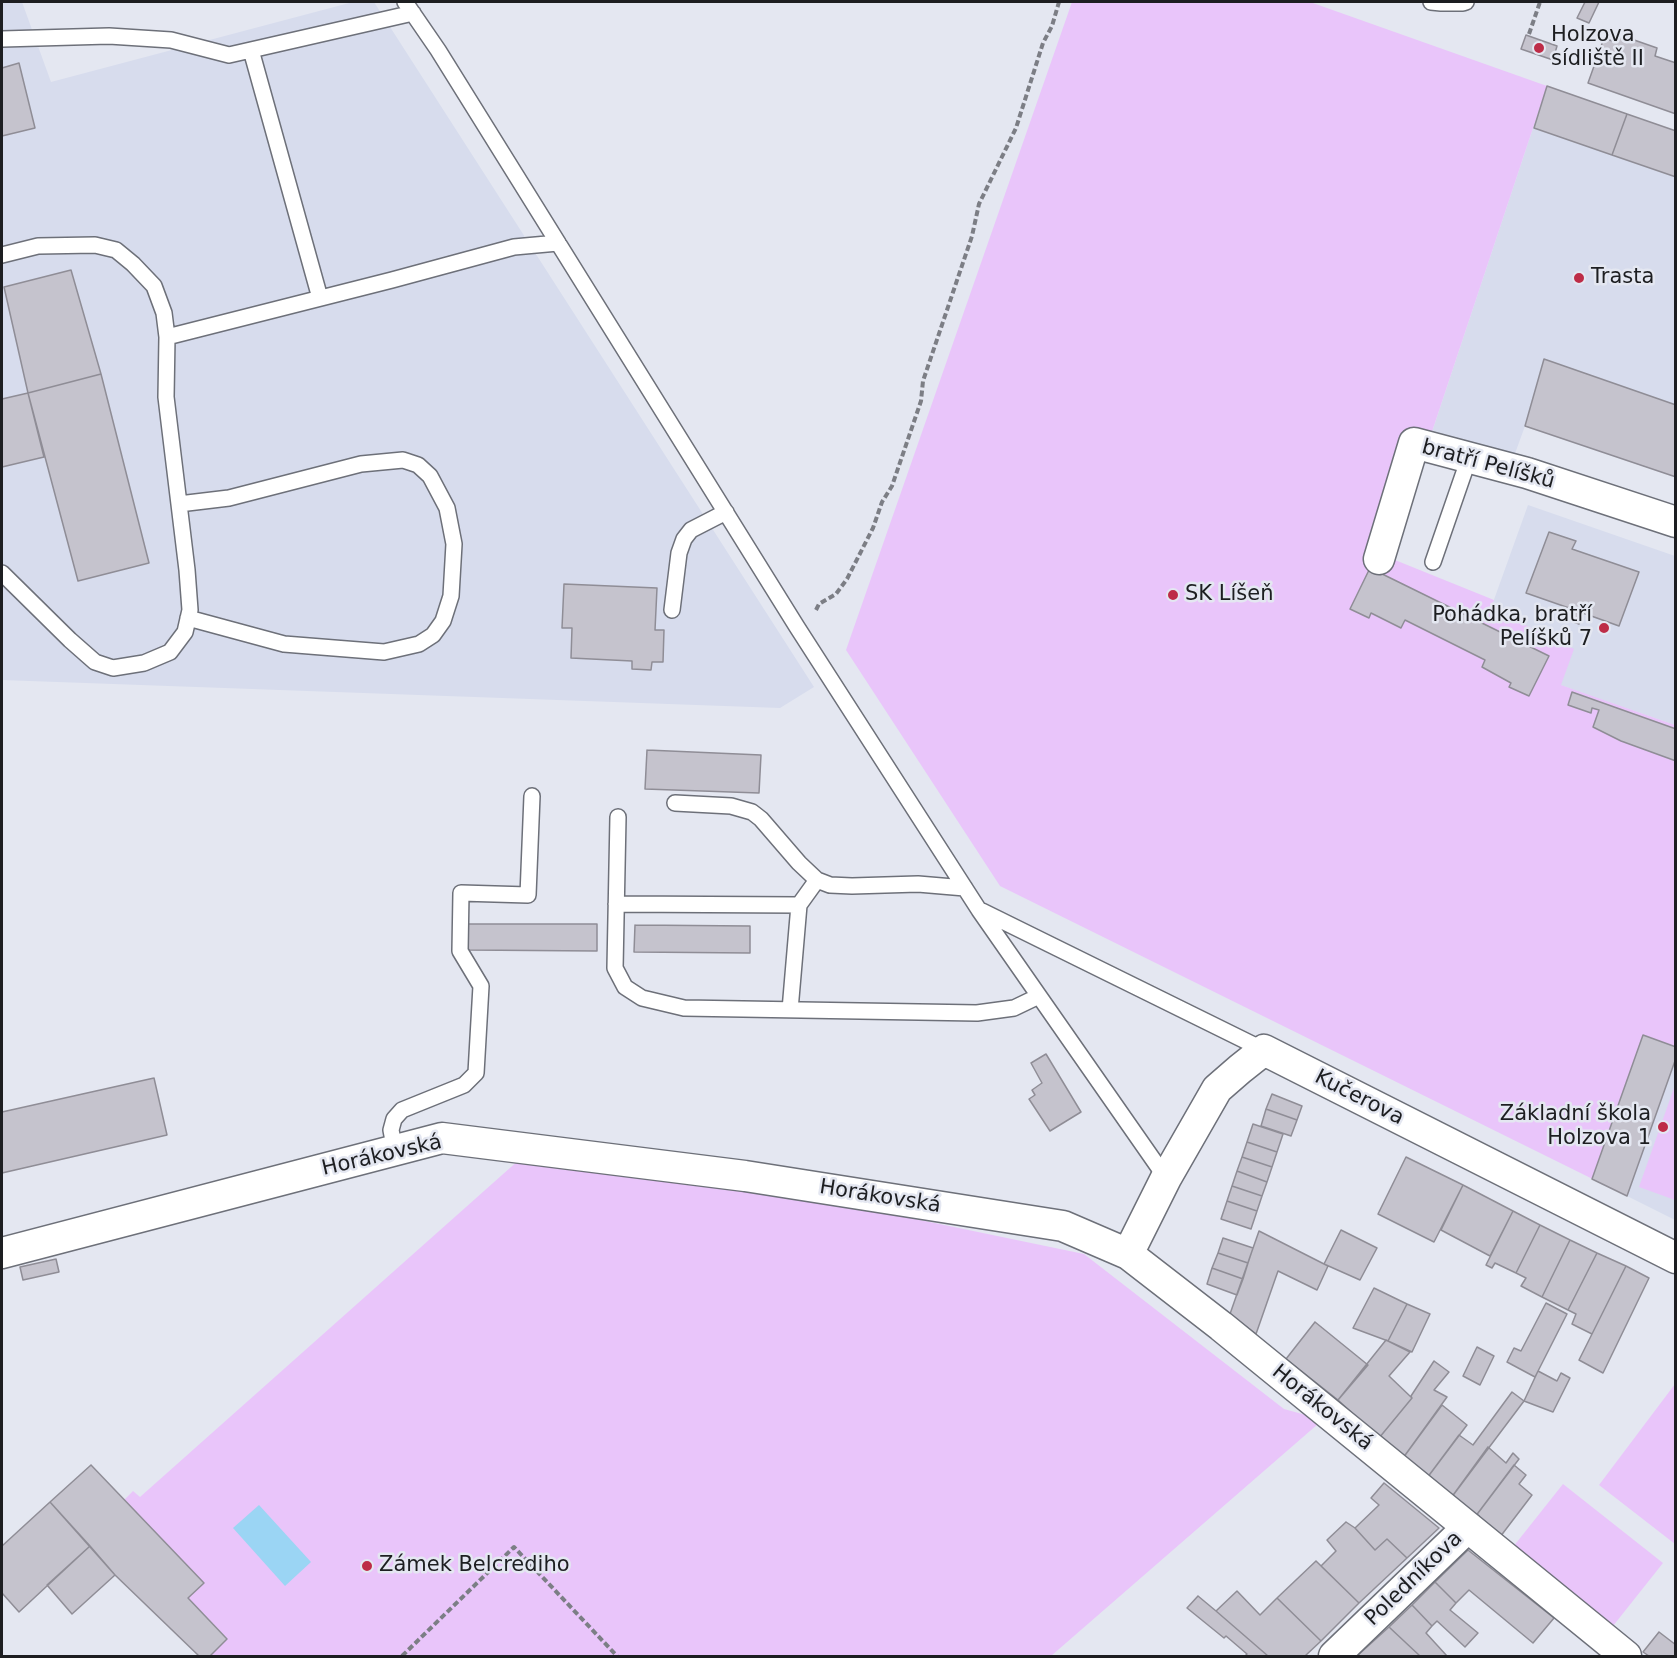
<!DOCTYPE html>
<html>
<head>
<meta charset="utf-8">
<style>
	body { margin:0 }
	#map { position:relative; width:1677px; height:1658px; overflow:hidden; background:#e4e7f1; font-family:"DejaVu Sans",sans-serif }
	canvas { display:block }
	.frame { position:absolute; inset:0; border:3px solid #1d1e21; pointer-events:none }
</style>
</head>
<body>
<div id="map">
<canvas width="1677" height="1658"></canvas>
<div class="frame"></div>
</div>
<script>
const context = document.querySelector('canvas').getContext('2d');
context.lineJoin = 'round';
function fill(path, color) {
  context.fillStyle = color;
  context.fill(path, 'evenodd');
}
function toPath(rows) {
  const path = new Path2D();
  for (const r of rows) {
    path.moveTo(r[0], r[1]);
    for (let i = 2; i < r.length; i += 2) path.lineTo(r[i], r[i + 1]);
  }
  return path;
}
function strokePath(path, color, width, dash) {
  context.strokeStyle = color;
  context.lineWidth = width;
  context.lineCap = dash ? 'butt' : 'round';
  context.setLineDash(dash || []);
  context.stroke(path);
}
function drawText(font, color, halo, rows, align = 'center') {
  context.font = font + ' "DejaVu Sans",sans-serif';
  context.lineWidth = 5;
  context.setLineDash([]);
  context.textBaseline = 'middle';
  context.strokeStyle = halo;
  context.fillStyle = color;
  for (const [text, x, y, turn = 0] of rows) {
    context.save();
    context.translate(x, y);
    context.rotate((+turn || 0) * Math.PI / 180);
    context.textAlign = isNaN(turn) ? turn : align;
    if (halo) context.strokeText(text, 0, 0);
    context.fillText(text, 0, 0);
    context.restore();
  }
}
fill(toPath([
	[2,2,22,2,51,82,353,2,374,2,814,687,780,708,2,680],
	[1547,86,1675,131,1675,477,1525,426,1513,459,1432,432],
	[1528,505,1675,556,1675,725,1560,685,1491,608],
	[1675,1058,1675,1220,1627,1196]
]), '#d7dced');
fill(toPath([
	[1072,2,1310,2,1547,86,1390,558,1494,600,1491,608,1574,649,1561,685,1675,725,1675,1058,1627,1196,1000,886,846,650],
	[1675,1085,1675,1200,1639,1187],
	[520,1159,819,1199,1084,1254,1284,1409,1313,1417,1318,1424,1051,1656,210,1656,227,1638,188,1598,124,1500,133,1491,140,1497],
	[1675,1384,1675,1544,1599,1485],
	[1563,1484,1663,1563,1613,1626,1513,1547]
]), '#e9c5fa');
fill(toPath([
	[259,1505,311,1562,285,1586,233,1528]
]), '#9bd5f4');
const building = toPath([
	[1585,2,1599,2,1589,23,1577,18,1585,2],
	[1617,34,1657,48,1655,56,1676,63,1676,114,1588,83,1604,38,1615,42,1617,34],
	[1526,35,1557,46,1553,60,1521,49,1526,35],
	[19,63,35,128,2,136,2,68,19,63],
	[1547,86,1627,114,1612,155,1534,128,1547,86],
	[1627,114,1676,131,1676,177,1612,155,1627,114],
	[71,270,101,374,28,393,4,287,71,270],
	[1544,359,1676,405,1676,477,1525,426,1544,359],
	[101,374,149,563,78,581,28,393,101,374],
	[28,393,44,457,2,467,2,399,28,393],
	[1549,532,1576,541,1572,549,1639,572,1619,626,1583,613,1579,624,1565,619,1569,608,1526,593,1549,532],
	[1370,568,1549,656,1529,696,1509,687,1511,683,1482,667,1485,660,1405,620,1401,628,1371,613,1369,618,1350,609,1370,568],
	[564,584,657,588,655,630,664,630,663,662,652,662,651,670,632,669,632,661,571,658,572,628,562,628,564,584],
	[1572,692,1676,729,1676,761,1621,741,1593,727,1599,710,1592,708,1591,713,1568,705,1572,692],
	[647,750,761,755,759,793,645,789,647,750],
	[467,924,597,924,597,951,467,950,467,924],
	[635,925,750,926,750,953,634,952,635,925],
	[1643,1035,1676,1047,1676,1058,1627,1196,1592,1179,1643,1035],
	[1046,1054,1081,1112,1050,1131,1029,1099,1035,1095,1032,1090,1042,1083,1031,1063,1046,1054],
	[154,1078,167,1135,2,1173,2,1112,154,1078],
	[1272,1094,1302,1106,1297,1120,1266,1109,1272,1094],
	[1266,1109,1297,1120,1291,1136,1261,1126,1266,1109],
	[1253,1124,1283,1134,1277,1152,1247,1142,1253,1124],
	[1247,1142,1277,1152,1272,1167,1242,1157,1247,1142],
	[1242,1157,1272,1167,1267,1182,1237,1171,1242,1157],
	[1406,1157,1463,1185,1434,1242,1378,1214,1406,1157],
	[1237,1171,1267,1182,1262,1196,1232,1186,1237,1171],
	[1463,1185,1513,1211,1490,1256,1441,1230,1463,1185],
	[1232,1186,1262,1196,1257,1211,1227,1201,1232,1186],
	[1227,1201,1257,1211,1251,1229,1221,1219,1227,1201],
	[1513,1211,1540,1225,1516,1273,1495,1263,1492,1268,1486,1265,1513,1211],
	[1540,1225,1570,1240,1542,1297,1521,1286,1526,1278,1516,1273,1540,1225],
	[1341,1230,1377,1248,1360,1280,1324,1264,1341,1230],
	[1259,1231,1328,1266,1317,1290,1278,1271,1256,1334,1230,1314,1259,1231],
	[1223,1238,1253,1248,1248,1263,1218,1253,1223,1238],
	[1570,1240,1597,1253,1568,1310,1542,1297,1570,1240],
	[1218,1253,1248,1263,1243,1279,1212,1268,1218,1253],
	[1597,1253,1626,1266,1592,1334,1572,1324,1576,1314,1568,1310,1597,1253],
	[56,1259,59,1272,23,1280,20,1267,56,1259],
	[1626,1266,1649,1278,1603,1373,1579,1360,1626,1266],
	[1212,1268,1243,1279,1237,1295,1207,1284,1212,1268],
	[1374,1288,1407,1304,1388,1341,1353,1328,1374,1288],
	[1546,1303,1567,1314,1535,1377,1507,1362,1514,1348,1521,1351,1546,1303],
	[1407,1304,1430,1314,1412,1352,1388,1341,1407,1304],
	[1315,1322,1368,1365,1338,1400,1286,1359,1315,1322],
	[1386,1340,1410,1352,1389,1376,1412,1398,1379,1438,1338,1400,1386,1340],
	[1477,1347,1494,1356,1480,1385,1463,1376,1477,1347],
	[1434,1361,1449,1372,1434,1390,1447,1397,1403,1458,1379,1438,1412,1398,1411,1396,1434,1361],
	[1538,1371,1557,1381,1561,1373,1570,1378,1553,1412,1524,1401,1538,1371],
	[1512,1392,1524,1401,1451,1498,1427,1478,1459,1435,1473,1445,1512,1392],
	[1442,1405,1467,1425,1427,1478,1403,1458,1442,1405],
	[1488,1447,1506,1463,1513,1453,1519,1459,1475,1517,1451,1498,1488,1447],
	[91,1465,204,1583,188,1598,227,1639,210,1656,199,1656,115,1575,50,1502,91,1465],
	[1514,1465,1526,1475,1519,1484,1532,1495,1500,1537,1475,1517,1514,1465],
	[1384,1483,1439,1528,1407,1558,1387,1539,1375,1550,1355,1528,1379,1505,1371,1498,1384,1483],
	[50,1502,90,1546,19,1612,2,1593,2,1546,50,1502],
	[1346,1522,1355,1528,1375,1550,1387,1539,1407,1558,1359,1603,1321,1566,1336,1551,1327,1540,1346,1522],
	[90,1546,115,1575,72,1614,47,1585,90,1546],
	[1468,1550,1554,1618,1533,1643,1469,1590,1456,1603,1435,1582,1468,1550],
	[1316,1561,1359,1603,1321,1641,1277,1598,1316,1561],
	[1435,1582,1456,1603,1450,1610,1478,1633,1465,1647,1437,1621,1432,1626,1412,1605,1435,1582],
	[1237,1591,1260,1615,1277,1598,1321,1641,1305,1656,1268,1656,1216,1611,1237,1591],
	[1198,1596,1216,1611,1268,1656,1245,1656,1247,1654,1226,1636,1224,1638,1187,1608,1198,1596],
	[1412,1605,1432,1626,1426,1633,1447,1656,1420,1656,1389,1627,1412,1605],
	[1389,1627,1420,1656,1357,1656,1389,1627],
	[1659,1632,1676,1645,1676,1656,1649,1656,1643,1652,1659,1632]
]);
fill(building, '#c5c3cd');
strokePath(building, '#8f8d96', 1.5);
const service = toPath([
	[405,2,438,50,797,627,979,910,1166,1178],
	[1431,2,1441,3,1463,3,1466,2],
	[2,39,109,36,171,40,229,55,413,13],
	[251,50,320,298],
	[2,255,38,246,95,245,116,250,133,264,154,286,164,313,167,337,166,397,187,570,190,610,185,632,170,652,144,663,113,668,95,662,70,640,2,573],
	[167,337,392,280,514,247,558,243],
	[179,504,229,498,361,464,403,460,418,465,430,476,447,508,454,544,451,596,443,621,433,635,419,644,384,652,284,644,188,618],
	[1433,562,1469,458],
	[672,610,679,553,684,539,691,530,726,512],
	[675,803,731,806,752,812,761,819,799,863,817,880,830,885,852,886,918,884,965,888],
	[618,817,615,968,625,987,642,998,684,1008,977,1013,1014,1008,1039,996],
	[616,904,799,905],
	[982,911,1264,1050],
	[790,1010,799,905,817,880],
	[395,1151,391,1130,394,1119,402,1110,464,1085,476,1073,481,986,460,951,461,893,528,895,532,796]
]);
const minor = toPath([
	[1379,559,1414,443,1527,473,1676,522],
	[2,1253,442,1138,745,1176,1063,1226,1128,1254,1221,1326,1626,1656],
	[1128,1254,1166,1178,1217,1089,1240,1069,1264,1050,1676,1258],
	[1334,1656,1468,1527]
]);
strokePath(service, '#6d7079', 18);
strokePath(minor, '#6d7079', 33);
strokePath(toPath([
	[1529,34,1540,2],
	[816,610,819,604,836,594,847,579,873,528,882,502,892,486,921,401,923,381,972,236,979,204,1016,128,1043,43,1052,26,1059,2],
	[402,1656,514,1547,617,1656]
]), '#7c7e85', 4, [6, 3]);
strokePath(service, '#fff', 15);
strokePath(minor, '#fff', 30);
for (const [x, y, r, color] of [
	[1539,48,6,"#bd2c47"],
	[1579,278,6,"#bd2c47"],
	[1173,595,6,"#bd2c47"],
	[1604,628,6,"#bd2c47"],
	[1663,1127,6,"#bd2c47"],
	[367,1566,6,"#bd2c47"]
]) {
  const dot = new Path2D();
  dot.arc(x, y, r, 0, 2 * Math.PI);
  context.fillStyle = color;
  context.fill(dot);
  strokePath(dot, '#e4e7f1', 2);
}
drawText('21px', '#1d1e21', '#e4e7f1', [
	["Holzova",1551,36],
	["sídliště II",1551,60],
	["Trasta",1591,278],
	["SK Líšeň",1185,595],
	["Pohádka, bratří",1592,616,"right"],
	["Pelíšků 7",1592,640,"right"],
	["Základní škola",1651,1115,"right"],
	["Holzova 1",1651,1139,"right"],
	["Zámek Belcrediho",379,1566]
], 'left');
drawText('21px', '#1d1e21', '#e4e7f1', [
	["bratří Pelíšků",1488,465,15],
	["Kučerova",1359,1098,27],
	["Horákovská",382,1156,-13],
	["Horákovská",880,1197,9],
	["Horákovská",1322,1408,39],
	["Poledníkova",1414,1579,-44]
]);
</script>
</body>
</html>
